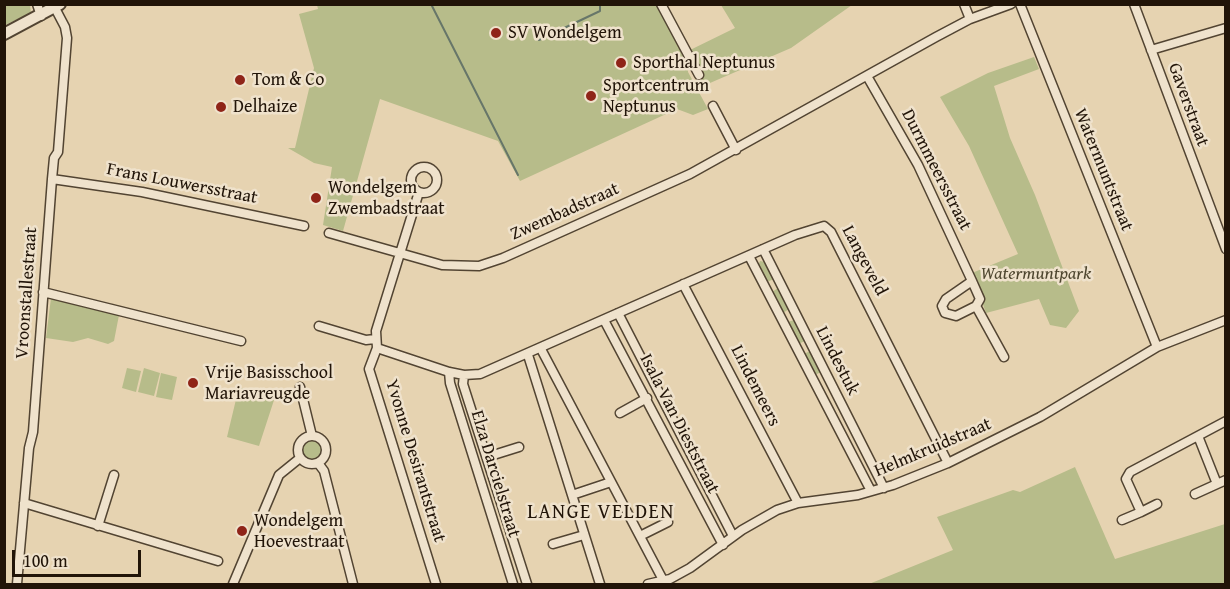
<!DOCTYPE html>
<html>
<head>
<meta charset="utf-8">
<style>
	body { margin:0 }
	#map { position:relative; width:1230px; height:589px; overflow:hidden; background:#e6d3b1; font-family:"Gentium Book Plus",serif }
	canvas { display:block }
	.frame { position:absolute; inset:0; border:6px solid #211408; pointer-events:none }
	.scale { position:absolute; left:12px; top:550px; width:129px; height:27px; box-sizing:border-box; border:3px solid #211408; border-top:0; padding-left:8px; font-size:18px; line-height:21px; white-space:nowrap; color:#211408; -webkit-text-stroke:4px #efe2cc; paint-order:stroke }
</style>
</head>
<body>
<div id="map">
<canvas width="1230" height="589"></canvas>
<div class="frame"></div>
<div class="scale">100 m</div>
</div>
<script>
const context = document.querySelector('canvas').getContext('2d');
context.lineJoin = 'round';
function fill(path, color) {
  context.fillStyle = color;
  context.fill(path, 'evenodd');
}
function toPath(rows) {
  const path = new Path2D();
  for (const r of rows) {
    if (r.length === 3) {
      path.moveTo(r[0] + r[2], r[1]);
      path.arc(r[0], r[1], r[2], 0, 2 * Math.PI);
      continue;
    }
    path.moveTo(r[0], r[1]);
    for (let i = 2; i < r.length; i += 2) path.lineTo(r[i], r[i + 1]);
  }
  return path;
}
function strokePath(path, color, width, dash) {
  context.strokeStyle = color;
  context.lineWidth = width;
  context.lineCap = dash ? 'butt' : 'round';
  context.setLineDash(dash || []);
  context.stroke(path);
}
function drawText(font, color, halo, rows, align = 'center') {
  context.font = font + ' "Gentium Book Plus",serif';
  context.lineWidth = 5;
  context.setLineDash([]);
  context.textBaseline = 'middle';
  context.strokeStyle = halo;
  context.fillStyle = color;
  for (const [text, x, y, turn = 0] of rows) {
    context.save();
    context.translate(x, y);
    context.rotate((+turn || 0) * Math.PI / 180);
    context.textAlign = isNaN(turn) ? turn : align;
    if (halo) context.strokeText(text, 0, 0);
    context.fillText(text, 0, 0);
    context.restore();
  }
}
fill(toPath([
	[5,4,30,5,31,13,5,25],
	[317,5,656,5,688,64,688,72,708,109,693,115,677,109,520,181,498,141,380,99,343,231,323,225,332,167,314,163,288,148,295,148,314,68,299,14,318,9],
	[721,5,852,5,791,48,703,86,686,52,735,28],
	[1034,57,1039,69,994,86,1010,138,1035,195,1079,311,1066,328,1050,325,1039,299,986,313,972,273,1018,254,969,146,940,97,988,73],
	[760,261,765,262,774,279,767,282,758,266],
	[778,288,789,309,783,313,772,292],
	[51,298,119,315,114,341,108,344,88,338,73,342,46,338],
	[794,320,805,341,798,344,788,322],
	[810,351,821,372,815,375,804,354],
	[127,368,141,371,136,392,122,388],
	[144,368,160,373,154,396,138,392],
	[161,373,177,377,172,400,156,397],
	[239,387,275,397,259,446,227,437],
	[312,451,10],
	[1075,467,1115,559,1225,524,1225,584,869,584,953,550,937,517,1013,490,1020,492]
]), '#b7bc8a');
strokePath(toPath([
	[431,4,518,175],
	[539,40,600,11,600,4]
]), '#677669', 2);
const minor = toPath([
	[37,4,41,16],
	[661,4,699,75],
	[964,4,970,19],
	[1020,4,1157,347],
	[1134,4,1226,249],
	[1151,50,1226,28],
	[867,76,918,165,952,238,972,281,980,299,976,306,956,316,945,313,942,306,946,299,972,281],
	[713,106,736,150],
	[424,180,13],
	[52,179,142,192,304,226],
	[329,233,442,265,479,266,503,258,690,174,936,37,970,19,1011,4],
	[763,249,884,488],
	[749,256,871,491],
	[683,284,798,503],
	[43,292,241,341],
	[976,306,1004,357],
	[618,313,733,536],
	[604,320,723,545],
	[319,326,366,340,375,339],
	[377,348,449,372,464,375,480,374,795,235,824,226,831,232,948,463],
	[377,348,369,369,436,584],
	[377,348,376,331,419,192],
	[541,349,663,580],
	[528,355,600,584],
	[449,372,450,383,513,584],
	[464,375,463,384,527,584],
	[300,387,312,436],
	[620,413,647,398],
	[312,450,14],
	[487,457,519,447],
	[318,463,324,471,353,584],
	[1217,484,1226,480],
	[1195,494,1217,484,1198,436],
	[572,495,611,482],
	[24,503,218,561],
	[1141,512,1157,504],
	[1122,520,1141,512,1126,479,1130,472,1226,421],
	[98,526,114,475],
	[640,536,668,522],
	[553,544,584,535],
	[17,584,29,448,33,432,52,179,54,158,58,152,67,38,65,27,55,8],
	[233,584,279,475,300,458],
	[648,584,670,579,690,568,742,530,777,510,798,503,858,495,893,485,948,463,1040,417,1157,347,1226,320]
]);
const tertiary = toPath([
	[4,34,60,4]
]);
strokePath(minor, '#524432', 11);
strokePath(tertiary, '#524432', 14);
strokePath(minor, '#efe2cc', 8);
strokePath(tertiary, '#efe2cc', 10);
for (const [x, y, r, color] of [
	[496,33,6,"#8f2418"],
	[621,63,6,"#8f2418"],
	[240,80,6,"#8f2418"],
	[591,96,6,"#8f2418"],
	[221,107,6,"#8f2418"],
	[316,198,6,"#8f2418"],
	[193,383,6,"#8f2418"],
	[242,531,6,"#8f2418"]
]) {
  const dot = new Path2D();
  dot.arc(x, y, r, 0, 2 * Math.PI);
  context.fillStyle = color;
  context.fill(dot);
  strokePath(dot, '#efe2cc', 2);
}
drawText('18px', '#211408', '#efe2cc', [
	["SV Wondelgem",508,33],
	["Sporthal Neptunus",633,63],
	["Tom & Co",252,80],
	["Sportcentrum",603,86],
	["Neptunus",603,107],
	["Delhaize",233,107],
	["Wondelgem",328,188],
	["Zwembadstraat",328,209],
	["Vrije Basisschool",205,373],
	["Mariavreugde",205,394],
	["Wondelgem",254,521],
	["Hoevestraat",254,542]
], 'left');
drawText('18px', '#211408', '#efe2cc', [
	["Gaverstraat",1188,105,70],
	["Durmmeersstraat",936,170,63],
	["Watermuntstraat",1103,170,68],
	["Frans Louwersstraat",182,184,11],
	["Zwembadstraat",565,212,-24],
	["Langeveld",864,261,62],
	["Vroonstallestraat",27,293,-86],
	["Lindestuk",837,361,63],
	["Lindemeers",755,386,63],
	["Isala Van Dieststraat",679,424,63],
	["Helmkruidstraat",933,448,-23],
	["Yvonne Desirantstraat",415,461,73],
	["Elza Darcielstraat",495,474,73]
]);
drawText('italic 18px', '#4e462f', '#efe2cc', [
	["Watermuntpark",1036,274]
]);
context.letterSpacing = '1.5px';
drawText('20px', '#211408', '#efe2cc', [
	["LANGE VELDEN",601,513]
]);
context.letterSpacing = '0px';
</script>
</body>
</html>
